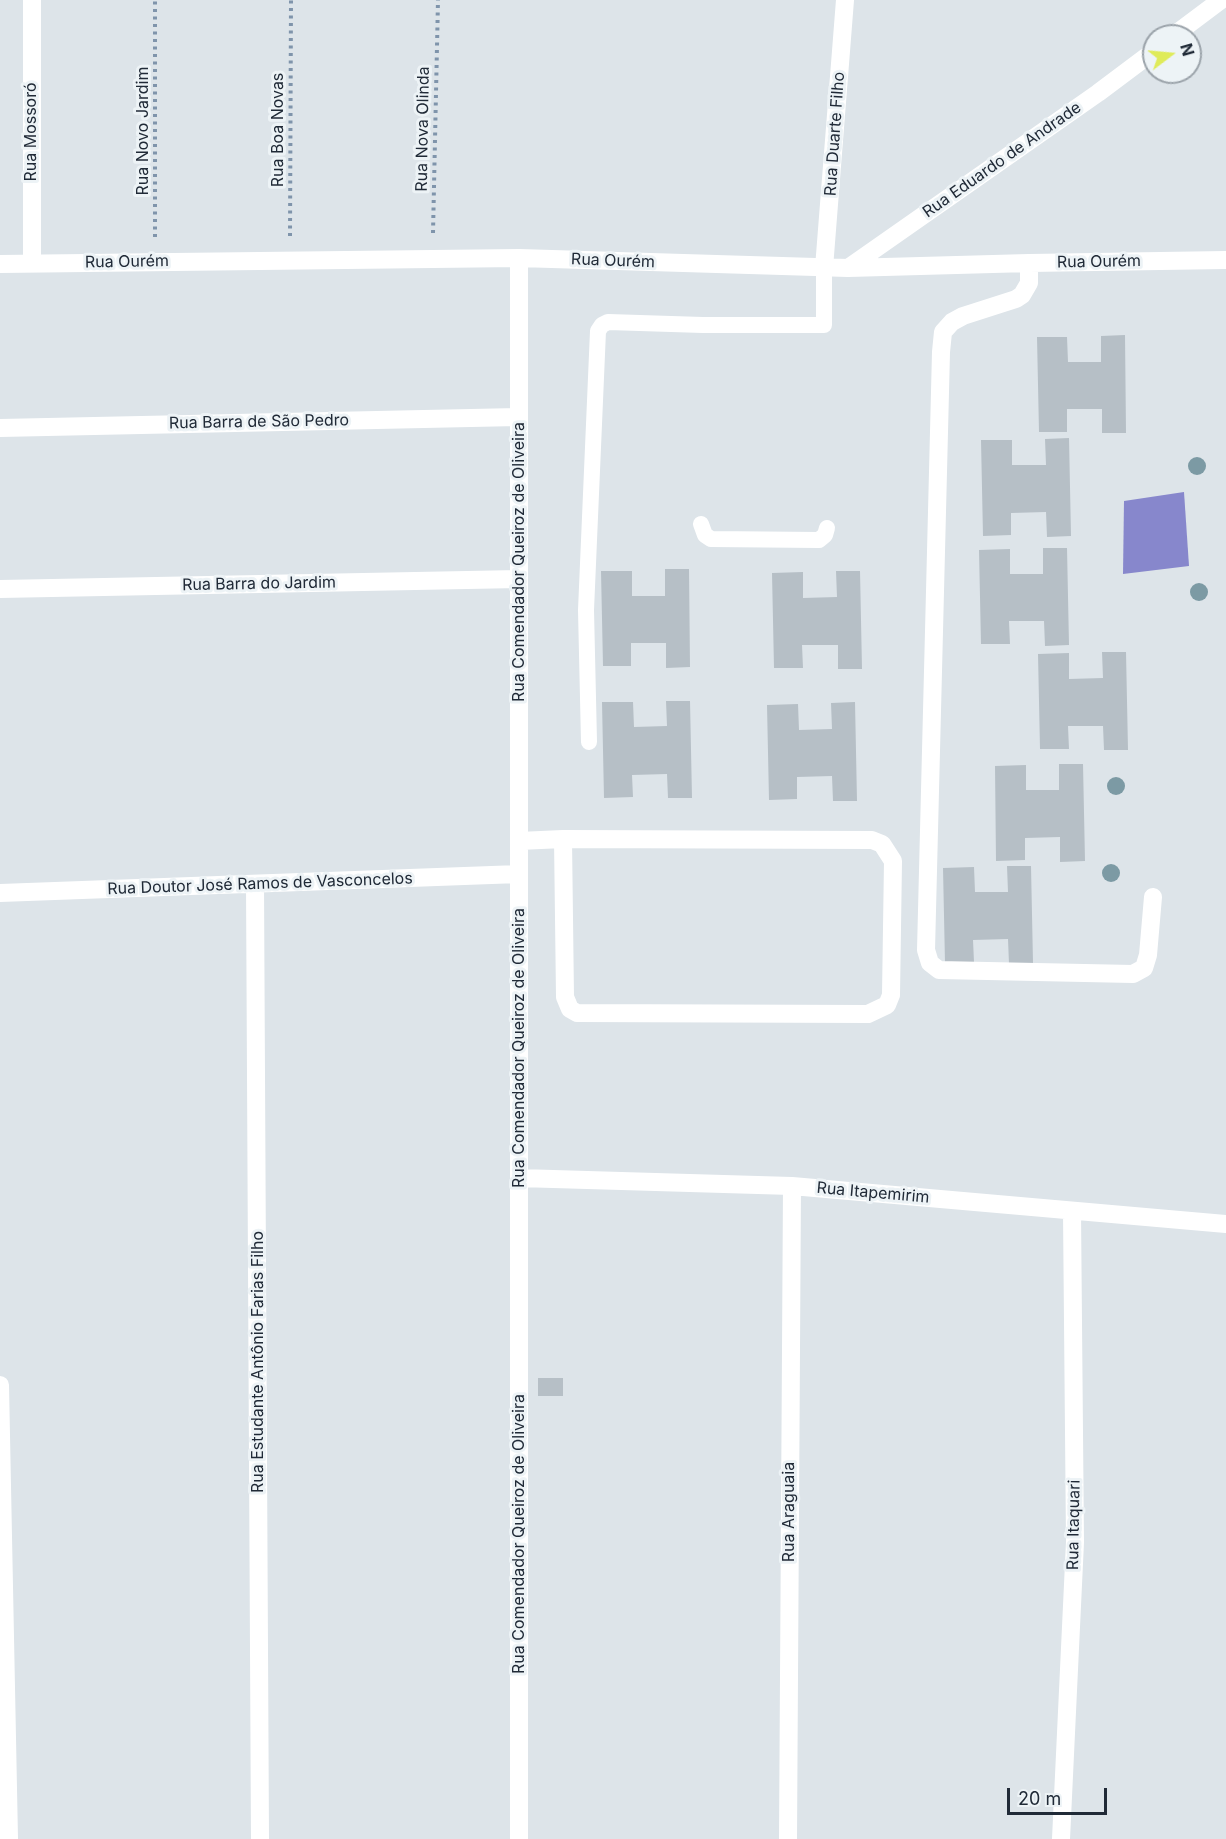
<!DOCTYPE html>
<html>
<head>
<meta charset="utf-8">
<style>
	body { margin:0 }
	#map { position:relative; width:1226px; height:1839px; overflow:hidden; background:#dde4e9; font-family:Inter,sans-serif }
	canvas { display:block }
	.north { position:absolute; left:1142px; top:24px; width:60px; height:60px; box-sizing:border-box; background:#edf3f6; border:2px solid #9ba3aa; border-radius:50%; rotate:74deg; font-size:16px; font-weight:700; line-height:24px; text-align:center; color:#202a37 }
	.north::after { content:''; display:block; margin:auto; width:21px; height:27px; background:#dfeb59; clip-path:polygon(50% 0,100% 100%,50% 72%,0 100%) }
	.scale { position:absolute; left:1007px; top:1788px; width:100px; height:27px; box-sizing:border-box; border:3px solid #202a37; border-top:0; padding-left:8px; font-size:18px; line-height:21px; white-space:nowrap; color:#202a37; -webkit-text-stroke:4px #edf3f6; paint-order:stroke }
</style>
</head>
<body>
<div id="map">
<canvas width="1226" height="1839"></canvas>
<div class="north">N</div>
<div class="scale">20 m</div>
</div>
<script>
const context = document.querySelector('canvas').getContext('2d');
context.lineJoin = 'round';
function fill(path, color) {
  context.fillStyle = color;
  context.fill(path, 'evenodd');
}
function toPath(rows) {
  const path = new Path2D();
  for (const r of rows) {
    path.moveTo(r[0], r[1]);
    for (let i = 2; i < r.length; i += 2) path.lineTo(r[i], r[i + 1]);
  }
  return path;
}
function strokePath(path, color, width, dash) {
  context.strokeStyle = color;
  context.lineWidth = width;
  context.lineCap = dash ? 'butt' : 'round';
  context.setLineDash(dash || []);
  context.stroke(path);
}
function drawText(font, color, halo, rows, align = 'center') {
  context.font = font + ' Inter,sans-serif';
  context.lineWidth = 6;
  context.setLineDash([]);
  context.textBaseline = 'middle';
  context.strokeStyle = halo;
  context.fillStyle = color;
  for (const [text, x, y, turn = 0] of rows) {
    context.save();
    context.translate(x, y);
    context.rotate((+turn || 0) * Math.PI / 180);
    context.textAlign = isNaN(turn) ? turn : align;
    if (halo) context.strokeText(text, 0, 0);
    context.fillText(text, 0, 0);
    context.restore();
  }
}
fill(toPath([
	[1184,492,1189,566,1123,574,1124,501]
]), '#8787cc');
fill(toPath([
	[1125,335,1126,433,1102,433,1102,409,1067,409,1067,432,1039,432,1037,337,1067,337,1068,362,1101,362,1101,336],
	[1069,438,1071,536,1047,537,1046,512,1011,513,1011,535,983,536,981,440,1012,440,1012,465,1046,465,1045,439],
	[1043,548,1067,548,1069,645,1045,646,1044,621,1009,621,1010,644,981,644,979,550,1010,549,1010,574,1043,574],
	[665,569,689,569,690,667,666,668,666,643,631,643,631,666,603,666,601,571,632,571,632,596,665,596],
	[836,571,860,571,862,669,838,669,838,645,802,645,803,668,774,668,772,573,803,572,803,598,837,597],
	[1102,652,1126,652,1128,750,1104,750,1103,726,1068,726,1069,749,1040,749,1038,654,1069,653,1069,679,1103,678],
	[666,701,690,701,692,798,668,798,667,774,632,775,633,797,604,798,602,702,633,702,634,727,667,726],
	[855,702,857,801,833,801,832,776,797,777,797,799,769,800,767,705,798,704,799,730,832,729,831,703],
	[1059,764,1083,764,1085,861,1060,862,1060,837,1025,838,1025,860,996,861,995,766,1026,765,1026,790,1059,790],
	[1007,866,1031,866,1033,963,1009,964,1008,939,973,940,974,962,945,963,943,868,974,867,975,892,1008,892],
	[538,1378,563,1378,563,1396,538,1396]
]), '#b6bfc6');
strokePath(toPath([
	[433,233,438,0],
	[290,236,291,0],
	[155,237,155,0]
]), '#7f94ab', 4, [3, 4.5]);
strokePath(toPath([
	[701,524,705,535,711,539,819,540,825,535,827,528],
	[589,742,586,610,598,331,602,325,608,322,703,325,824,325,824,268]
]), '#fff', 16);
strokePath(toPath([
	[32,0,32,263],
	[1173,36,1221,0],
	[519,258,519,1839],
	[1029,263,1029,283,1022,295,1016,299,963,316,952,322,943,332,941,352,926,950,930,963,939,970,1133,974,1144,968,1148,955,1153,897],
	[0,264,519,258,848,268,1029,263,1226,260],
	[824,268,845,0],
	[848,268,1098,93,1154,51],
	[0,428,518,417],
	[0,589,519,579],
	[519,841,563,839,872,840,882,844,893,861,891,995,887,1005,868,1014,577,1013,570,1009,565,997,563,839],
	[255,884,260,1839],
	[0,893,519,874],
	[519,1178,792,1186,1226,1224],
	[0,1385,9,1839],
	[788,1839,792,1186],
	[1061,1839,1075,1542,1072,1212]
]), '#fff', 18);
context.fillStyle = '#7c9aa4';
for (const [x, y] of [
	[1197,466],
	[1199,592],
	[1116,786],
	[1111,873]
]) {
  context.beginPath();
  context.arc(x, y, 9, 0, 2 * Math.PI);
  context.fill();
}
drawText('16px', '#202a37', '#edf3f6', [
	["Rua Nova Olinda",423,129,-89],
	["Rua Boa Novas",278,130,-90],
	["Rua Novo Jardim",143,131,-90],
	["Rua Mossoró",31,132,-90],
	["Rua Duarte Filho",835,134,-86],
	["Rua Eduardo de Andrade",1002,160,-35],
	["Rua Ourém",613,261,2],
	["Rua Ourém",127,262,-1],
	["Rua Ourém",1099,262,-1],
	["Rua Barra de São Pedro",259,422,-1],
	["Rua Comendador Queiroz de Oliveira",519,562,-90],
	["Rua Barra do Jardim",259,584,-1],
	["Rua Doutor José Ramos de Vasconcelos",260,884,-2],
	["Rua Comendador Queiroz de Oliveira",519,1048,-90],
	["Rua Itapemirim",873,1193,5],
	["Rua Estudante Antônio Farias Filho",258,1362,-90],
	["Rua Araguaia",789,1512,-90],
	["Rua Itaquari",1074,1525,-89],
	["Rua Comendador Queiroz de Oliveira",519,1534,-90]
]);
</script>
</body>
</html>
